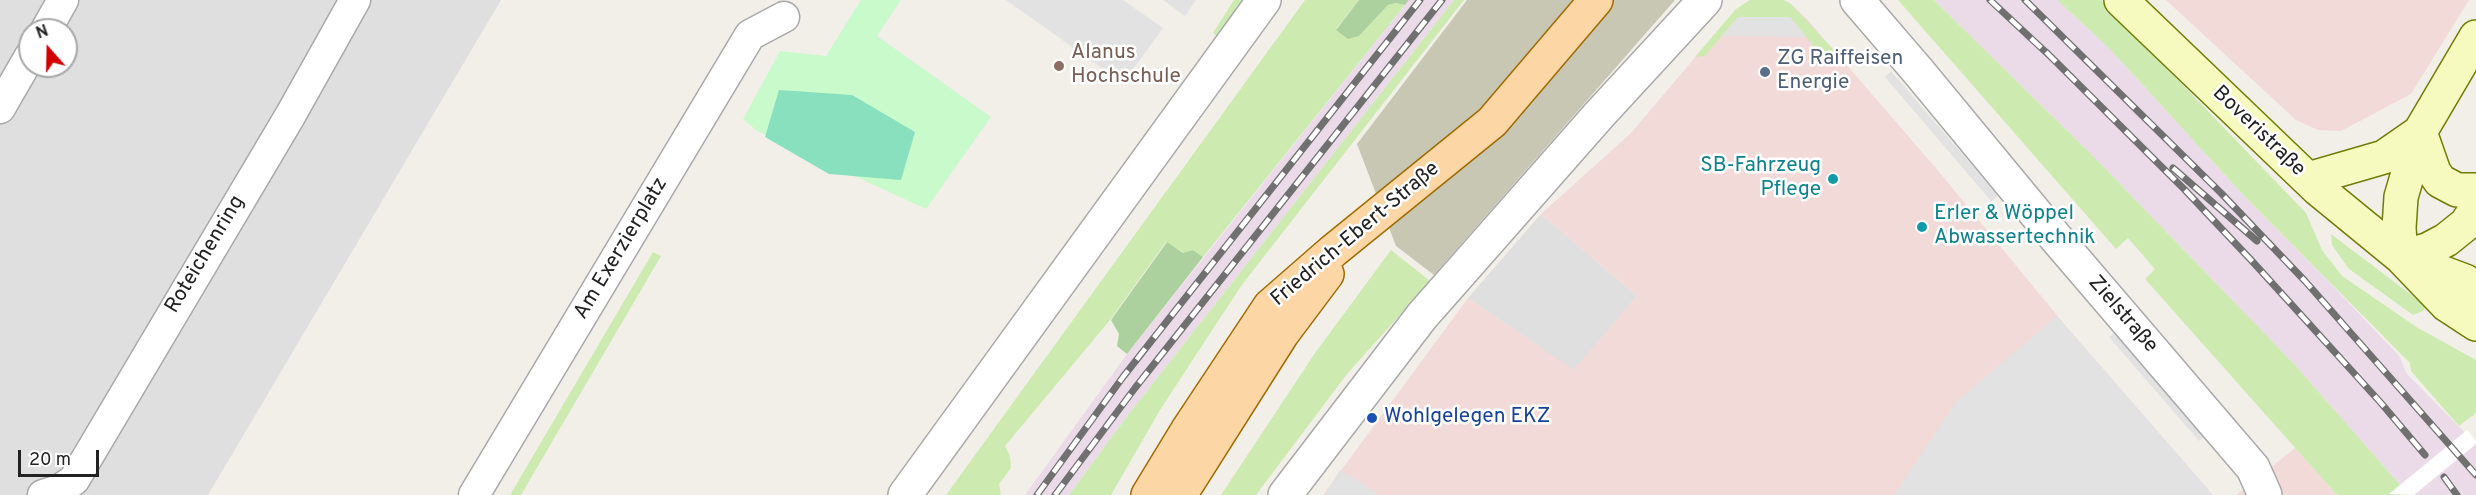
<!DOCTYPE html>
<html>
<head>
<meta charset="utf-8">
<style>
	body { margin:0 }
	#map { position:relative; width:2476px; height:495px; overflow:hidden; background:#f2efe9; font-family:Overpass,sans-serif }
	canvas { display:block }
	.north { position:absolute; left:18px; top:18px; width:60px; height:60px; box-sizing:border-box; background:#fff; border:2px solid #a7a7a7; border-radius:50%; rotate:340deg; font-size:16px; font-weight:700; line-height:24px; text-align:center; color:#222 }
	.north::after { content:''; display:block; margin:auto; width:21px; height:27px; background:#d40000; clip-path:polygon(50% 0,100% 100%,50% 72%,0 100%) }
	.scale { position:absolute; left:18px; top:450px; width:81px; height:27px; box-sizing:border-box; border:3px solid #222; border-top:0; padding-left:8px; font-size:18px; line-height:21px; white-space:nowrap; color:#222; -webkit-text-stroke:4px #fff; paint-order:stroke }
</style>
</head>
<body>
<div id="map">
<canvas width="2476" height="495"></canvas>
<div class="north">N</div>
<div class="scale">20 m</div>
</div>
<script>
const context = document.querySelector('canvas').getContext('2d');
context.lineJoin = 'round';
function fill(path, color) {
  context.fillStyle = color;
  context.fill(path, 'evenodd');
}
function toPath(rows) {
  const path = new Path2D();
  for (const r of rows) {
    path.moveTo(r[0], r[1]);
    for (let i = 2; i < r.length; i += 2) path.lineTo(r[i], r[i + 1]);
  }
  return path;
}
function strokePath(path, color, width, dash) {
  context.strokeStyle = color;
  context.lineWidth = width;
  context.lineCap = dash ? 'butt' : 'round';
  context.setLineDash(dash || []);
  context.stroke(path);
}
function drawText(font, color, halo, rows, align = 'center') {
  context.font = font + ' Overpass,sans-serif';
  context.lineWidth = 5;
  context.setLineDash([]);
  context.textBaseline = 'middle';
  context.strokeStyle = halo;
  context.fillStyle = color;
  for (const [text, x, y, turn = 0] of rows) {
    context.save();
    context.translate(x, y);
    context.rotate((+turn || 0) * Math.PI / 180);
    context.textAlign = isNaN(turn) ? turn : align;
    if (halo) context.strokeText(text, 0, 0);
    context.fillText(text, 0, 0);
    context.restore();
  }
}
fill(toPath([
	[0,0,501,0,208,495,0,495],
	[30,30,66,30,66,66,30,66],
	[1541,214,1637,296,1574,371,1468,298]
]), '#e0dfdf');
fill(toPath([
	[1750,0,1783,0,1790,3,1806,18,1935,167,2065,325,2213,495,1323,495,1468,298,1574,370,1637,296,1541,214,1631,133,1731,15],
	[2166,0,2469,0,2411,94,2341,131,2318,130,2296,120],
	[2295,448,2337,495,2236,495]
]), '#f2dad9');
fill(toPath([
	[1409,0,1454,0,1125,419,1069,495,1025,495,1127,354],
	[1934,0,2057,0,2109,48,2246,198,2330,283,2400,357,2406,373,2476,444,2476,495,2409,495,2294,364,2096,159]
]), '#ebdbe8');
fill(toPath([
	[1467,0,1675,0,1434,275,1396,246,1357,144]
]), '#c7c7b4');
fill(toPath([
	[1234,0,1245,0,1220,38,1213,33],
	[1305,0,1359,0,1336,29,1359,36,1388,5,1396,3,1405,5,1203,257,1193,250,1184,253,1166,242,1110,320,1005,446,1010,456,1011,468,999,484,1001,495,946,495],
	[1454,0,1464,0,1241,286,1160,410,1111,495,1069,495,1125,419],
	[1750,0,1783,0,1790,3,1840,57,1832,61,1825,60,1790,17,1738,17,1705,56,1695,57,1736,9],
	[1898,0,1934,0,2096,159,2294,364,2409,495,2337,495,2145,279,2155,269,2128,238,2116,249],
	[2057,0,2101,0,2306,213,2322,250,2342,276,2418,328,2476,360,2476,413,2459,426,2411,371,2410,363,2246,198,2109,48],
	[2331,234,2426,306,2423,311,2413,315,2349,269,2332,245],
	[1391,250,1430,281,1347,374,1256,495,1221,495,1315,353],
	[653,252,661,256,521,495,510,495]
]), '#cdebb0');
fill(toPath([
	[1359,0,1409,0,1405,5,1396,3,1388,5,1359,36,1348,39,1336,30],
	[1167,242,1183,253,1193,250,1203,257,1127,354,1117,346,1119,334,1111,320]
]), '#add19e');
fill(toPath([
	[861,0,901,0,877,36,991,117,926,209,757,131,743,119,780,51,826,56]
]), '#c8facc');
fill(toPath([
	[779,90,852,95,915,132,901,180,829,174,765,137]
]), '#88e0be');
fill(toPath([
	[1006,0,1123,0,1163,28,1123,83],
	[1163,0,1196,0,1185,16],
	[1738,17,1790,17,1806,37,1722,36],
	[1891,71,1998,196,1991,201,1885,77],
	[2057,316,2213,495,1894,495,1956,402],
	[2116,332,2206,435,2199,441,2109,337],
	[1340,470,1377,493,1376,495,1325,495]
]), '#e2e2e2');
fill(toPath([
	[2467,430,2476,441,2476,444,2414,495,2389,494]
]), '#fff');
const minor = toPath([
	[46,30,63,0],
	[0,108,30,56],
	[43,495,59,490,74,480,290,116,355,0],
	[474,495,750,35,784,17]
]);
const tertiary = toPath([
	[1857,0,1918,71,2056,238,2253,468,2265,495],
	[905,495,1264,0],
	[1285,495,1422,316,1599,115,1705,0]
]);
const secondary = toPath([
	[2121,0,2318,189,2401,257,2447,305,2476,324],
	[2420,132,2434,172,2440,181,2457,190,2476,190],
	[2308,179,2384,157,2420,132],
	[2401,257,2399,228,2401,197,2420,132,2476,37],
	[2401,257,2427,250,2446,240,2466,224,2476,209],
	[2406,259,2465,281,2476,288]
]);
const primary = toPath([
	[1148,495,1187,431,1270,306,1333,251,1492,122,1596,0],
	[1180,495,1282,334,1327,274]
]);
strokePath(minor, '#a9a9a9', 33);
strokePath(tertiary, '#a9a9a9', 36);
strokePath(secondary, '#707d05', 36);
strokePath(primary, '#a06b00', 36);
strokePath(minor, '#fff', 30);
strokePath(tertiary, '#fff', 33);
strokePath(secondary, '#f7fabf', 33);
strokePath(primary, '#fcd6a4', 33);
const rail = toPath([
	[1990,0,2051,57],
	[2025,0,2221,193,2305,281,2476,475],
	[2046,52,2184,189,2252,261,2381,403,2425,455],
	[2173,168,2257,241],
	[2444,477,2457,495],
	[1037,495,1123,377,1420,0],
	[1055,495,1135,388,1442,0]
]);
strokePath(rail, '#707070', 7);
strokePath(rail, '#fff', 4.5, [14]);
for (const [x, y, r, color] of [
	[1059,66,6,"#8d6e63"],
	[1765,72,6,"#5c6f8a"],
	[1833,179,6,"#0f9aa8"],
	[1922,227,6,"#0f9aa8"],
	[1372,418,6,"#1a4fb4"]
]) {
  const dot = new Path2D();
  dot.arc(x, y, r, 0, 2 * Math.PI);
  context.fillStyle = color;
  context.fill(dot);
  strokePath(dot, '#fff', 2);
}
drawText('21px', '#785e54', '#fff', [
	["Alanus",1071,54],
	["Hochschule",1071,78]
], 'left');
drawText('21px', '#4e5e75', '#fff', [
	["ZG Raiffeisen",1777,60],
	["Energie",1777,84]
], 'left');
drawText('21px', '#222', '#fff', [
	["Boveristraße",2258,132,44],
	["Friedrich-Ebert-Straße",1356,235,-40],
	["Am Exerzierplatz",622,249,-59],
	["Roteichenring",206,255,-59],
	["Zielstraße",2122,315,49]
]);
drawText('21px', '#0d838f', '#fff', [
	["SB-Fahrzeug",1821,167],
	["Pflege",1821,191],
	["Erler & Wöppel",1934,215,"left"],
	["Abwassertechnik",1934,239,"left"]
], 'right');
drawText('21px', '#164399', '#fff', [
	["Wohlgelegen EKZ",1384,418]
], 'left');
</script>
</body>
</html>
